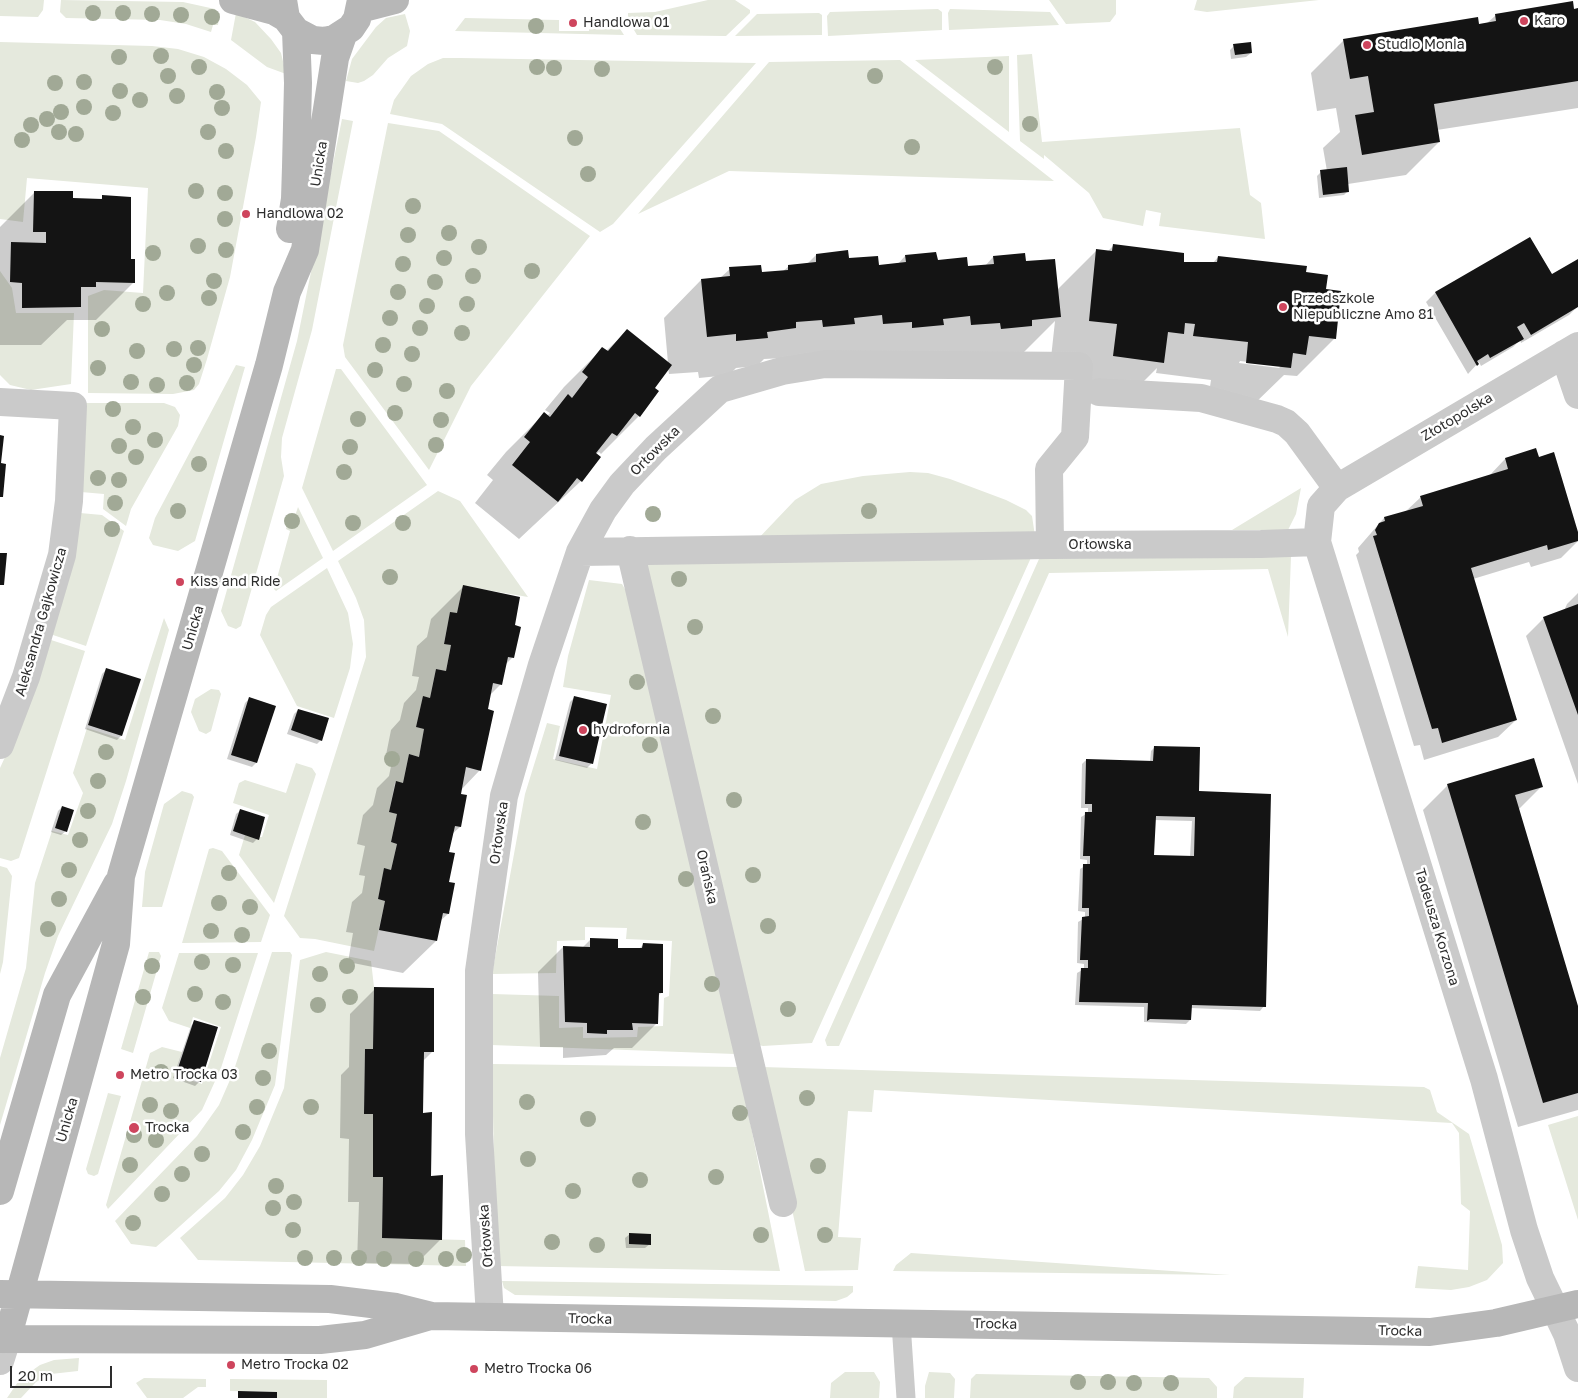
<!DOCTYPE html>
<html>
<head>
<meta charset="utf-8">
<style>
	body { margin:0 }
	#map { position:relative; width:1578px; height:1398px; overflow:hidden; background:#fff; font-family:"Golos Text",sans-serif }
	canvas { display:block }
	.scale { position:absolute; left:10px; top:1366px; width:102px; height:22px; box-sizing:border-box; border:2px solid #2d2d2d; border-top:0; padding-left:6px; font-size:15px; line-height:18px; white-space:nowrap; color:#2d2d2d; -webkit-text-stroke:4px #fff; paint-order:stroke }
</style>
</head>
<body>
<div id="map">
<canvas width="1578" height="1398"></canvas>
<div class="scale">20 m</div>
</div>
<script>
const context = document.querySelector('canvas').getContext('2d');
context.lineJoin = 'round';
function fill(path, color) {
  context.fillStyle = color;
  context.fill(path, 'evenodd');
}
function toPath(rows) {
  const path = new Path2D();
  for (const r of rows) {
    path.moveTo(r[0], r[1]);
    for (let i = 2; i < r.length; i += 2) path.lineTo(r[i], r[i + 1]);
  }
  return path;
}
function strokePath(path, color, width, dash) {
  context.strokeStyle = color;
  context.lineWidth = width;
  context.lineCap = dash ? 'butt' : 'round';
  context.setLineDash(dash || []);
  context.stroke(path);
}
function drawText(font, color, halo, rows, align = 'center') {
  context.font = font + ' "Golos Text",sans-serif';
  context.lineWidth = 5;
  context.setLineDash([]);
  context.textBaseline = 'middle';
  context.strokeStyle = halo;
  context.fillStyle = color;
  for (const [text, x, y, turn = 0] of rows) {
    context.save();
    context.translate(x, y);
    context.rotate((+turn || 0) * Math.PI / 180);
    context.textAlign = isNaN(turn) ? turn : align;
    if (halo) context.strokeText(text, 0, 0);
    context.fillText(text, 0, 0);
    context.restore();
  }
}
fill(toPath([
	[0,0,44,0,43,10,38,17,0,16],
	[61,0,183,2,215,9,215,12,220,13,218,25,213,25,211,32,186,24,160,20,66,18,60,12],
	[708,0,735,0,750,10,750,13,726,36,637,35,628,20,628,13,655,12],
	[1049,0,1116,0,1116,14,1110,22,1066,24],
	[1197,0,1319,0,1207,12,1194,10],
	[938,9,942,12,942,30,828,36,827,16,830,12],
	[950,9,1050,12,1059,25,949,30,948,13],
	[236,13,255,22,271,39,281,53,286,74,267,67,231,40],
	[819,13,822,15,822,35,735,36,757,14],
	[405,14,410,31,407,46,388,58,373,75,364,81,358,83,346,81,352,59,376,27,386,18],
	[465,18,559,20,559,31,589,31,590,21,615,21,624,35,455,31],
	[0,42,152,46,178,49,204,57,226,69,247,85,261,102,256,137,230,277,207,359,199,384,194,390,173,394,88,393,88,296,104,290,143,293,148,188,27,178,23,222,0,219],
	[1032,54,1042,142,1240,128,1250,195,1261,203,1265,239,1159,226,1161,213,1146,210,1143,226,1103,218,1089,193,1044,155,1044,159,1020,141,1017,55],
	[1009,56,1009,132,915,60],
	[443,58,460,58,756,63,613,224,600,232,442,124,390,114,394,100,411,76,428,64],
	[900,60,1054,181,729,171,638,214,769,62],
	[342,119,353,121,312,330,282,438,281,457,284,476,241,626,236,629,228,626,221,611,297,341],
	[388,123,439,131,590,236,471,386,429,470,345,357,343,345],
	[0,271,12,288,16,313,74,313,71,384,31,390,10,385,0,375],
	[236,365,245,367,195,541,178,551,153,545,149,538,155,518],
	[336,369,341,369,427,485,333,551,302,488],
	[86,403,164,403,175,407,180,415,178,426,131,509,126,526,103,509,104,494,81,492],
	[910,472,928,473,950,479,1006,500,1026,510,1032,516,1035,536,755,542,795,500,821,484,863,476],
	[1301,488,1296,514,1288,530,1232,530],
	[438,491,460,501,528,597,463,586,457,613,450,613,444,643,451,645,446,671,436,669,430,698,423,697,416,727,424,729,419,757,409,754,403,783,395,782,389,812,397,814,391,842,397,844,391,870,384,869,378,899,385,901,374,951,315,939,300,938,284,916,366,657,364,620,356,598,338,561],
	[298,507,323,558,276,591,274,589,290,531,286,529,290,515,295,516],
	[80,513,102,515,124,531,86,646,50,634],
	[1034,551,812,1043,763,1046,754,1044,644,557],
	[1291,556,1288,637,1268,569,1049,573,839,1046,827,1046,825,1040,1039,559],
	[327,568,348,613,353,644,350,668,334,718,297,706,260,635,266,615,271,607],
	[589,580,622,584,629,596,735,1054,491,1045,492,994,559,996,559,1028,583,1027,583,1038,637,1037,638,1027,663,1026,664,998,669,996,672,941,626,939,627,928,585,927,585,940,557,941,556,973,492,974,525,794,547,723,560,726,553,759,597,769,611,695,563,687,568,656],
	[164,618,169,630,126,781,112,824,58,936,45,973,0,1125,0,1058,26,968,35,883,52,831,68,835,83,793,73,773,87,728,125,740],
	[48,639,85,651,19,858,11,861,0,858,0,768,22,720],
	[211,689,219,690,221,694,211,731,206,734,199,731,191,712,195,699],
	[296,763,312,768,316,774,274,903,239,855,245,835,262,837,269,815,233,803,239,783,245,780,286,793],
	[182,791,192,794,194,797,162,907,142,907,145,872,164,804],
	[213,848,222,851,270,915,261,942,182,943,209,849],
	[0,866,7,868,12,876,3,962,0,974],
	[149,952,159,952,161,956,133,1053,121,1049],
	[272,952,290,952,292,955,275,1085,252,1140,236,1170,219,1191,170,1235,156,1247,131,1244,115,1221,197,1136,219,1105,233,1073],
	[326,952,371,961,374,987,373,1049,365,1049,364,1114,373,1114,373,1177,383,1177,382,1238,465,1240,466,1266,198,1260,180,1238,225,1198,243,1175,260,1146,284,1088,300,960],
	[179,953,258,953,221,1068,202,1110,108,1209,106,1205,150,1053,162,1047,182,1052,175,1075,202,1084,221,1027,193,1017,190,1028,169,1021,162,1008],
	[492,1064,739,1067,780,1271,496,1266],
	[762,1067,1424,1087,1430,1090,1437,1112,1469,1134,1502,1245,1503,1263,1487,1280,1469,1287,1451,1290,1415,1288,1418,1266,1468,1270,1470,1211,1461,1204,1459,1133,1452,1123,874,1090,872,1112,848,1111,838,1237,861,1238,858,1270,805,1271],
	[108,1093,121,1096,98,1174,94,1176,88,1174,86,1169],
	[1578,1116,1578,1220,1548,1125],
	[911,1253,1230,1275,893,1271,896,1265],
	[502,1281,853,1286,853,1292,847,1297,836,1301,515,1295,504,1288],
	[79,1358,78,1371,51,1374,36,1382,21,1398,7,1398,20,1379,40,1365,54,1360],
	[845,1372,874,1372,880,1382,879,1398,830,1398,831,1383],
	[929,1372,950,1373,955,1379,954,1398,925,1398,925,1386],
	[976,1374,1209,1378,1217,1387,1217,1398,970,1398,971,1379],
	[1245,1377,1304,1378,1303,1398,1233,1398,1234,1387],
	[144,1378,206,1379,206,1387,198,1387,183,1398,147,1398,136,1383],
	[230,1379,327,1380,327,1398,277,1398,277,1392,230,1391]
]), '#e5e9dd');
fill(toPath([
	[1578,9,1578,108,1437,130,1439,142,1406,175,1348,184,1348,191,1344,195,1319,198,1317,176,1321,172,1327,171,1323,148,1340,132,1336,108,1317,111,1311,73,1344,40,1478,26,1486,24,1495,16],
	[1234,46,1251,53,1246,57,1231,59,1230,50],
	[35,192,72,199,100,200,103,197,130,261,134,282,96,320,67,320,41,345,0,345,0,227],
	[1530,238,1552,276,1578,261,1578,306,1569,315,1521,343,1520,340,1513,347,1481,366,1479,362,1468,374,1426,302,1435,293],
	[1113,246,1182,263,1213,263,1218,257,1305,273,1325,290,1335,338,1297,376,1284,375,1252,406,1208,400,1211,380,1156,373,1157,368,1125,400,1051,358,1055,321,1021,355,785,358,764,359,757,366,736,368,729,375,699,378,698,372,669,374,668,368,653,388,639,416,601,454,599,452,596,454,600,457,581,481,519,539,475,503,493,480,487,475,506,452,544,414,547,416,550,413,545,410,564,387,602,349,606,351,627,331,668,363,664,318,701,280,720,278,730,269,761,274,782,272,789,266,807,264,816,255,878,267,897,265,905,256,967,268,985,266,993,257,1024,254,1025,262,1057,290,1097,250,1108,251],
	[1240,361,1281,366,1279,368,1239,363],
	[1536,450,1538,458,1578,536,1578,541,1561,558,1531,567,1529,562,1473,579,1516,720,1498,737,1424,760,1420,745,1414,746,1356,555,1359,552,1358,548,1384,518,1405,512,1421,497,1489,476,1505,459],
	[463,587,513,626,513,657,505,665,501,684,489,696,487,710,492,712,479,771,461,790,460,827,451,835,447,853,448,914,440,921,436,941,403,973,348,962,353,933,346,932,352,902,362,893,365,876,359,875,365,846,357,844,363,815,373,805,377,788,389,776,392,761,385,760,391,730,400,720,404,703,416,690,419,677,412,676,417,646,427,637,431,619],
	[1578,593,1578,784,1526,636,1544,618,1564,611,1567,604],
	[106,670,121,736,117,740,85,729,102,674],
	[574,698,606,705,591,764,587,768,555,760,570,702],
	[249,699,256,763,252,767,227,759,245,703],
	[298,710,321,740,317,744,287,734,294,714],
	[1155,747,1198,793,1264,1006,1260,1011,1191,1008,1190,1020,1186,1024,1144,1022,1144,1007,1075,1005,1077,973,1084,969,1084,964,1077,963,1078,922,1085,918,1085,912,1078,911,1080,869,1087,865,1087,860,1080,859,1081,817,1088,813,1088,808,1081,808,1082,764,1086,760,1150,762,1151,751],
	[1154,820,1192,821,1190,857,1153,856],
	[1448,785,1541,787,1518,810,1578,1010,1578,1110,1518,1127,1423,810],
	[62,807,66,831,61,835,51,832,58,811],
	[241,810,257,839,253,843,230,835,236,814],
	[591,939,617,949,639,949,643,945,661,993,658,996,657,1023,632,1048,614,1048,606,1055,563,1058,563,1047,540,1047,538,972,563,947,582,948],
	[375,989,432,1052,423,1061,421,1114,441,1239,416,1264,357,1263,359,1202,348,1202,349,1139,340,1138,341,1075,349,1067,350,1014],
	[195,1021,200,1081,195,1086,173,1078,191,1026],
	[630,1234,650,1244,645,1248,626,1248,625,1238]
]), '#0003');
fill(toPath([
	[1573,1,1574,9,1578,8,1578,81,1434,104,1440,142,1362,155,1355,115,1374,112,1368,76,1350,79,1343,39,1478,17,1479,24,1496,21,1495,14],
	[1251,42,1252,53,1235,55,1233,44],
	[1347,167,1349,192,1323,195,1320,170],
	[34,191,73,191,73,198,102,199,102,195,131,197,131,259,135,259,135,283,96,282,96,287,81,287,81,307,22,308,22,283,10,282,11,242,46,243,46,232,33,232],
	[1530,237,1552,274,1578,259,1578,307,1531,335,1524,323,1517,327,1524,339,1490,358,1488,354,1477,361,1479,364,1477,366,1435,292],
	[1113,244,1184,253,1184,262,1217,262,1218,256,1307,266,1306,272,1328,275,1326,289,1341,291,1336,339,1309,336,1306,355,1293,353,1291,368,1246,363,1248,342,1193,336,1195,324,1185,323,1184,334,1168,332,1164,363,1113,356,1117,324,1089,321,1096,249,1112,251],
	[848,250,849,258,878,256,879,265,906,262,905,255,936,252,938,260,967,257,968,266,994,264,993,256,1025,253,1026,261,1055,259,1061,317,1032,320,1032,326,1001,329,1000,323,971,325,970,316,943,319,944,325,912,328,912,322,883,324,882,315,854,318,855,324,823,327,822,320,796,322,796,328,767,332,768,338,736,341,736,334,707,337,701,279,730,276,729,267,761,265,762,272,788,270,788,265,816,262,816,254],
	[627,329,672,365,655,388,659,391,640,417,635,413,617,436,612,433,596,453,601,457,582,482,577,478,558,502,512,465,530,442,524,437,544,412,550,417,568,394,572,398,588,377,582,372,602,347,608,351],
	[0,435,4,436,1,463,6,464,3,497,0,497],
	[1536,448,1539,457,1554,452,1578,532,1578,541,1548,550,1547,545,1471,568,1517,720,1442,743,1438,728,1432,729,1373,536,1377,535,1375,530,1379,523,1385,521,1384,517,1423,506,1420,496,1508,469,1505,458],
	[0,553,7,553,4,585,0,585],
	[463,585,520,597,515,625,521,627,514,658,508,657,502,685,493,683,488,709,494,711,481,771,466,767,461,794,467,795,461,827,455,826,449,852,455,853,449,882,455,883,449,914,443,913,437,941,379,930,385,901,378,899,384,868,391,870,397,844,391,842,397,814,389,812,396,781,403,783,409,754,419,757,424,729,416,727,423,696,430,698,436,669,446,671,451,645,444,644,450,612,457,613],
	[1578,604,1578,715,1543,617],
	[106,668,141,679,122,736,88,725],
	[574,696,607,704,593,764,559,756],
	[249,697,276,706,257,763,231,755],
	[298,709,329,718,322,741,291,730],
	[1154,746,1200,747,1199,791,1271,794,1266,1007,1192,1005,1191,1020,1150,1019,1147,1021,1148,1003,1079,1002,1081,968,1088,968,1088,960,1080,960,1082,917,1089,916,1089,908,1082,908,1083,864,1090,864,1090,856,1083,856,1085,812,1092,812,1092,804,1085,804,1086,759,1153,761],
	[1156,816,1195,817,1194,856,1154,855],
	[1534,758,1543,787,1515,795,1578,1006,1578,1093,1543,1103,1447,784],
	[62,806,74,810,67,832,55,828],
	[240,809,265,817,259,840,233,831],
	[590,938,618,939,618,948,642,948,643,943,663,944,663,993,659,993,658,1024,632,1023,633,1030,607,1030,607,1034,587,1033,587,1023,565,1022,563,946,590,947],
	[374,987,434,988,434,1052,424,1052,423,1113,432,1112,431,1176,443,1175,442,1240,382,1238,383,1177,373,1177,373,1114,364,1114,365,1049,373,1049],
	[194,1020,218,1027,201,1082,176,1074],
	[629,1233,651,1234,651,1245,629,1244],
	[238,1391,277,1392,277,1398,238,1398]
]), '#141414');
strokePath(toPath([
	[901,1323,906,1398]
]), '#cacaca', 19);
strokePath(toPath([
	[1578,346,1337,488,1321,506,1317,542,1484,1079,1524,1230,1540,1278,1567,1334,1578,1368],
	[1564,354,1578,395],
	[1099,392,1201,398,1277,419,1286,423,1297,433,1337,488],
	[0,402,73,406,69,501,62,555,26,677,0,745],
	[630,550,783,1203],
	[580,552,1050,545],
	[490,1317,479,1134,479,971,504,796,542,665,580,552,603,510,622,484,656,448,720,389,782,371,825,364,1079,366,1075,437,1049,469,1050,545,1261,544,1317,542],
	[0,1361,7,1339]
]), '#cacaca', 28);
strokePath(toPath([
	[233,0,274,11,286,18],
	[283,0,286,18,296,31,313,40,324,41,334,39,351,28,357,19,361,0],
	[360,9,395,0],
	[290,229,295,199,296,167,298,83,296,31],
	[0,1191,57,995,117,884],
	[0,1294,330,1299,396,1307,432,1316,1430,1332,1496,1323,1578,1304],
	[0,1339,320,1340,365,1335,430,1316],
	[7,1339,116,944,121,876,269,365,287,292,305,250,335,58,343,35]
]), '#b7b7b7', 28);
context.fillStyle = '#a1a996';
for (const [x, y] of [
	[93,13],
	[123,13],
	[152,14],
	[181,15],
	[212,17],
	[536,26],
	[161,56],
	[119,57],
	[199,67],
	[537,67],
	[995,67],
	[554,68],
	[602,69],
	[168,76],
	[875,76],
	[84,82],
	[55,83],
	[120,91],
	[217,92],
	[177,96],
	[140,100],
	[84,107],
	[222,108],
	[61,112],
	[113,113],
	[47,119],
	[1030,124],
	[31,125],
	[59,132],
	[208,132],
	[76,134],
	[575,138],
	[22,140],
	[912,147],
	[226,151],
	[588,174],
	[196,191],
	[225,193],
	[413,206],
	[225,219],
	[449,233],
	[408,235],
	[198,246],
	[479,247],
	[226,250],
	[153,253],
	[444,258],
	[403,264],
	[532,271],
	[473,276],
	[214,281],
	[435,282],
	[398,292],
	[167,293],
	[209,298],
	[143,304],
	[467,304],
	[427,306],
	[390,318],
	[420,328],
	[102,329],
	[462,333],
	[383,345],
	[198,348],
	[174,349],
	[137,351],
	[412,354],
	[194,365],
	[98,368],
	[375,370],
	[131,382],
	[187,383],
	[404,384],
	[157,385],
	[447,391],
	[113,409],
	[395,413],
	[358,419],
	[441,420],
	[133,427],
	[155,440],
	[436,445],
	[119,446],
	[350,447],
	[136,457],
	[199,464],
	[344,472],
	[98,478],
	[119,480],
	[115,503],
	[178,511],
	[869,511],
	[653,514],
	[292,521],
	[353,523],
	[403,523],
	[112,529],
	[390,577],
	[679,579],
	[695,627],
	[637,682],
	[713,716],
	[650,745],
	[106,752],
	[392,759],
	[98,781],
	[734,800],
	[88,811],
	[643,822],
	[80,840],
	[69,870],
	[229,873],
	[753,875],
	[686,879],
	[59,899],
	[219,903],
	[250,907],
	[768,926],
	[48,929],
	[211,931],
	[242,935],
	[202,962],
	[233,965],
	[152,966],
	[347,966],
	[320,974],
	[712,984],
	[195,994],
	[143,997],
	[350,997],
	[223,1002],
	[318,1005],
	[788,1009],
	[269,1051],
	[161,1072],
	[263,1078],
	[807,1098],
	[527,1102],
	[150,1105],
	[257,1107],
	[311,1107],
	[171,1111],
	[740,1113],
	[588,1119],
	[243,1132],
	[134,1135],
	[156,1140],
	[202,1154],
	[528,1159],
	[130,1165],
	[818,1166],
	[182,1174],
	[716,1177],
	[640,1180],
	[276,1186],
	[573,1191],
	[162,1194],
	[294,1202],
	[273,1208],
	[133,1223],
	[293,1230],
	[761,1235],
	[825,1235],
	[552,1242],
	[597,1245],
	[464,1255],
	[305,1258],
	[334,1258],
	[359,1258],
	[384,1259],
	[416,1259],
	[446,1259],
	[1078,1382],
	[1108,1382],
	[1134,1383],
	[1171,1383]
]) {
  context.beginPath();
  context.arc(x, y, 8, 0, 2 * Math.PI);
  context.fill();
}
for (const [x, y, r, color] of [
	[1524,21,5,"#ce455d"],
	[573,23,5,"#ce455d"],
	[1367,45,5,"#ce455d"],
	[246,214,5,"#ce455d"],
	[1283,307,5,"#ce455d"],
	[180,582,5,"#ce455d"],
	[583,730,5,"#ce455d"],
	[120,1075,5,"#ce455d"],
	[134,1128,6,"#ce455d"],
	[231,1365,5,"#ce455d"],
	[474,1369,5,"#ce455d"]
]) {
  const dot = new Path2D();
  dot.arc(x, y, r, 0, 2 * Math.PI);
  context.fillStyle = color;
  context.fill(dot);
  strokePath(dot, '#fff', 2);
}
drawText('14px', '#2d2d2d', '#fff', [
	["Karo",1534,21],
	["Handlowa 01",583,23],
	["Studio Monia",1377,45],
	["Handlowa 02",256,214],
	["Przedszkole",1293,299],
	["Niepubliczne Amo 81",1293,315],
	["Kiss and Ride",190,582],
	["hydrofornia",593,730],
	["Metro Trocka 03",130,1075],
	["Trocka",145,1128],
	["Metro Trocka 02",241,1365],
	["Metro Trocka 06",484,1369]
], 'left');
drawText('14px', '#2d2d2d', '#fff', [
	["Unicka",319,164,-81],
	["Złotopolska",1457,417,-31],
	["Orłowska",655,451,-45],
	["Orłowska",1100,545],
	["Aleksandra Gajkowicza",41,622,-74],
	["Unicka",193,628,-74],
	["Orłowska",499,833,-82],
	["Orańska",707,877,77],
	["Tadeusza Korzona",1437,927,73],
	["Unicka",67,1120,-74],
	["Orłowska",486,1236,-94],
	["Trocka",590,1319,1],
	["Trocka",995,1324,1],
	["Trocka",1400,1331,1]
]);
</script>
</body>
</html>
